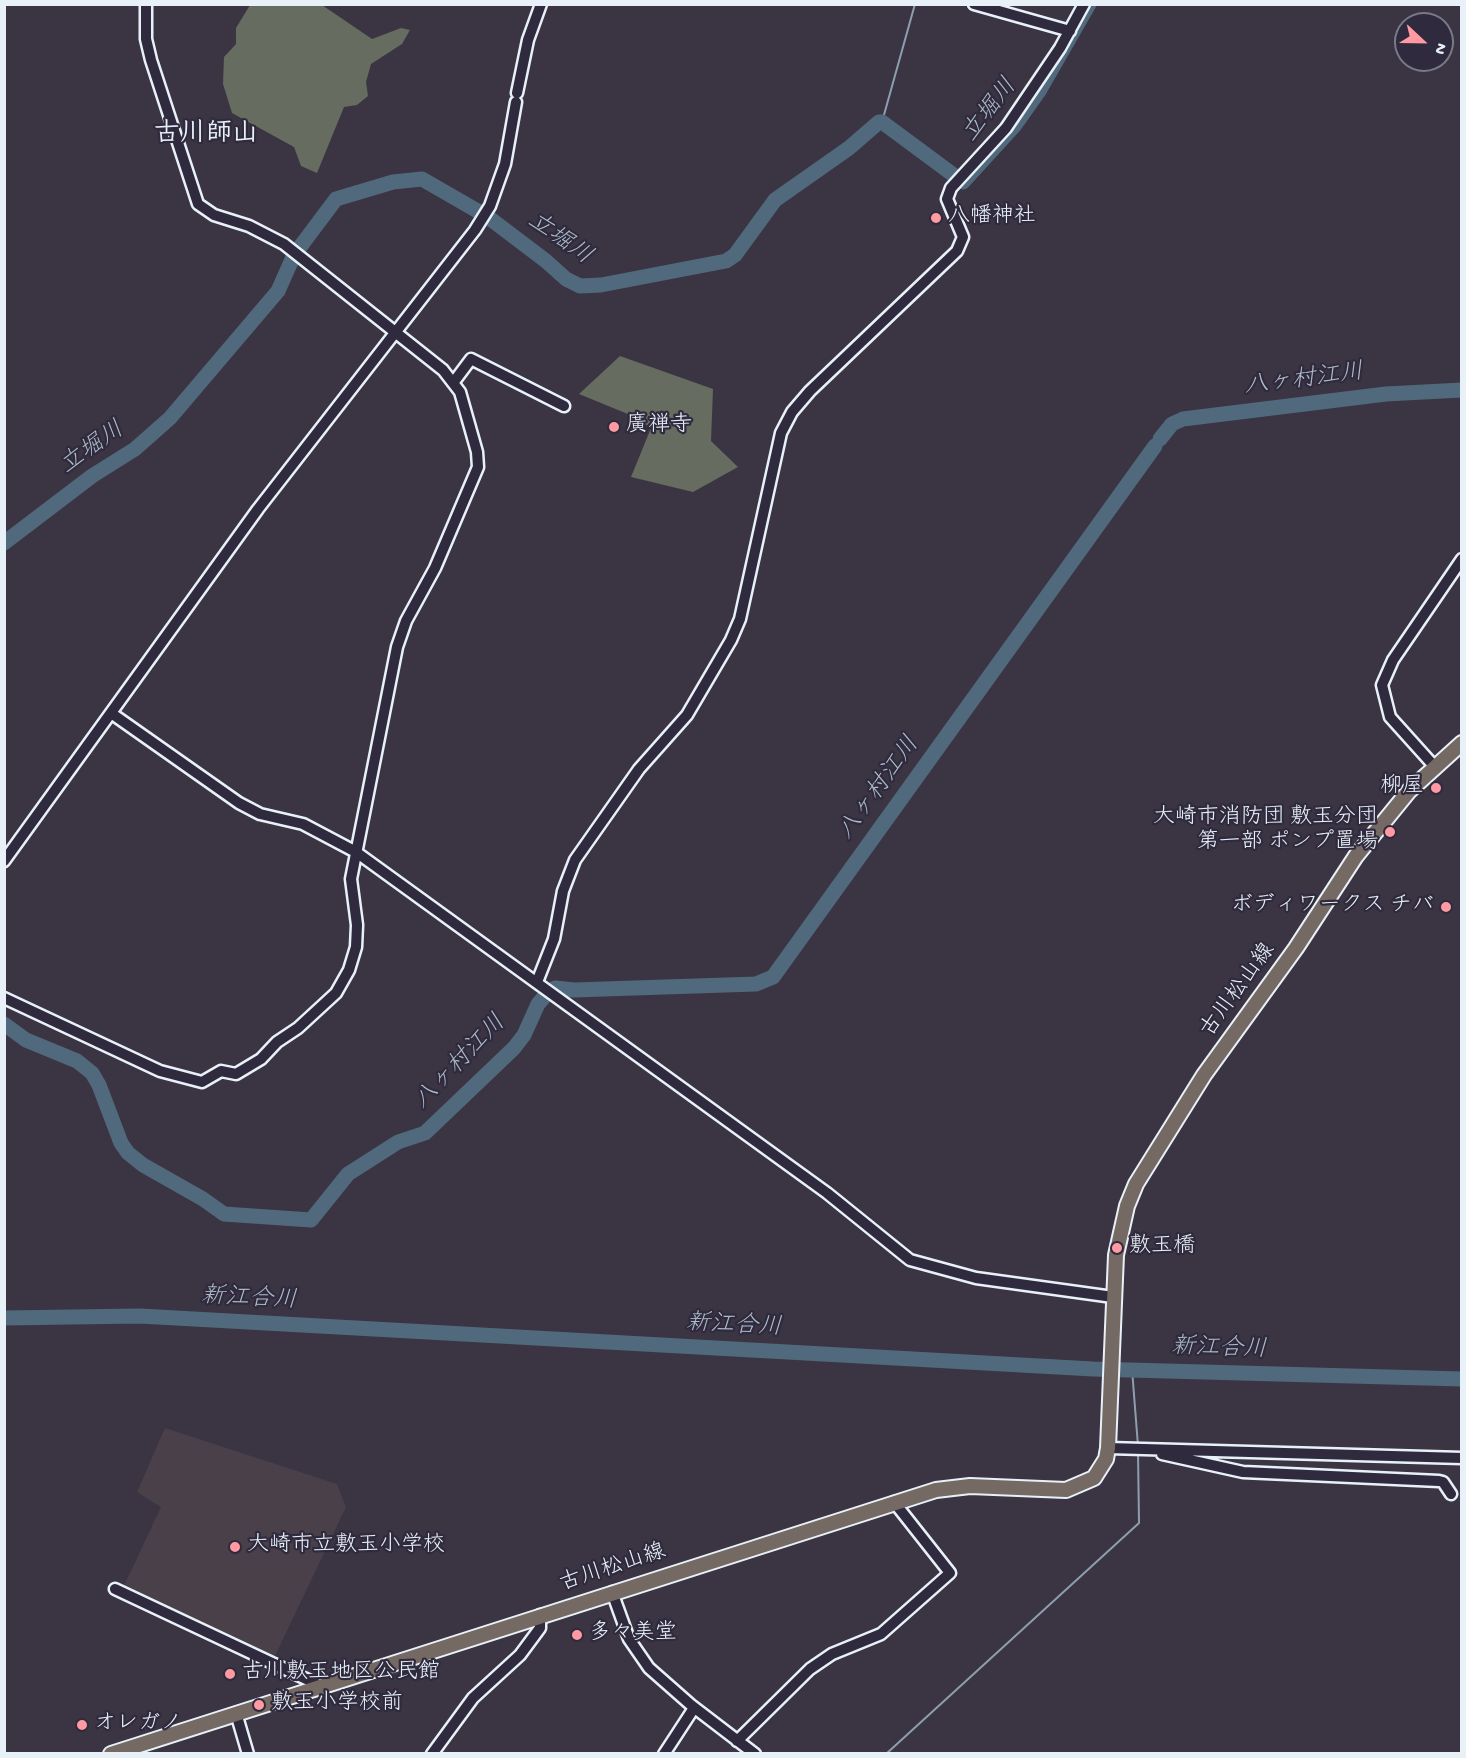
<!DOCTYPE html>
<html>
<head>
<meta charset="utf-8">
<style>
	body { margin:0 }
	#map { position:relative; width:1466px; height:1758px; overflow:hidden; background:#3b3443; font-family:"Gochi Hand",sans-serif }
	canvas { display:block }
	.frame { position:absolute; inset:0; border:6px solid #e8f1f8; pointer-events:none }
	.north { position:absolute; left:1394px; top:12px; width:60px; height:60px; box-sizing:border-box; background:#2f2a3d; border:2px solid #797a88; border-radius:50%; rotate:112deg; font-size:16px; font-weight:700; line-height:24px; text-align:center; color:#e8f1f8 }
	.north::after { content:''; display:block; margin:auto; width:21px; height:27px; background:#ff9aa2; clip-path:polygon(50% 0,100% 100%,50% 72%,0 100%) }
</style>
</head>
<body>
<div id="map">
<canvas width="1466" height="1758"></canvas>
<div class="frame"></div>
<div class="north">N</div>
</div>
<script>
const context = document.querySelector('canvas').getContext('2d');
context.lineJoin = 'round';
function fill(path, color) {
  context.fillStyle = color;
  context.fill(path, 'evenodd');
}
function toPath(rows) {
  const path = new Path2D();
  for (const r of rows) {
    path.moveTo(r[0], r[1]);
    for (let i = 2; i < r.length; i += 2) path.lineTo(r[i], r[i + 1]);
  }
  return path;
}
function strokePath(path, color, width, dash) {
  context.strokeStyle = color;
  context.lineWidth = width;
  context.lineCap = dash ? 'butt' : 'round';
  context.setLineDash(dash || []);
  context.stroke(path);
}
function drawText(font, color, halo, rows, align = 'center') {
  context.font = font + ' "Gochi Hand","Klee One",sans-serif';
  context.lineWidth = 4.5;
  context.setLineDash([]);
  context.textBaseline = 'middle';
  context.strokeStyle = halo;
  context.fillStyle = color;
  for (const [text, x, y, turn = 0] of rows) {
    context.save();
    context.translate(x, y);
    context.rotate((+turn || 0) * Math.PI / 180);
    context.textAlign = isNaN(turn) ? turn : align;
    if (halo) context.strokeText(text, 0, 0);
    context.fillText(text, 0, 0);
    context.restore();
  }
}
fill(toPath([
	[165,1428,337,1484,346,1507,274,1658,123,1588,161,1507,137,1492]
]), '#49404a');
fill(toPath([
	[250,5,322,5,372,39,401,28,410,30,402,44,371,64,366,82,368,96,357,105,344,107,317,173,301,166,294,147,232,113,223,84,224,57,236,44,236,28],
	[620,356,713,389,711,441,738,467,693,492,631,477,651,428,635,417,579,394]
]), '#666c5f');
strokePath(toPath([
	[882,122,915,4],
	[1132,1369,1138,1446],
	[886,1754,1139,1523,1138,1452]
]), '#8d9fae', 2);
strokePath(toPath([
	[1160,439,1172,424,1183,419,1386,394,1462,390],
	[4,543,92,476,135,449,170,418,278,291,294,255,336,199,393,182,422,179,488,217,546,261,566,279,580,286,601,285,726,261,735,255,775,200,849,148,879,122,882,122,963,182,1015,125,1039,91,1089,4],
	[551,991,555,988,574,990,756,984,773,977,1155,446],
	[4,1024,26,1040,77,1061,92,1073,99,1085,121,1143,128,1153,143,1165,203,1199,224,1214,311,1220,348,1174,398,1142,425,1133,514,1048,524,1035,538,1004,545,996],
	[4,1318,140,1316,1093,1369,1462,1379]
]), '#51697c', 15);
const minor = toPath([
	[974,4,1070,31],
	[517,93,528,40,541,4],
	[453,383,471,359,564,406],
	[111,713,239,803,260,814,303,824,356,852,827,1193,910,1260,976,1278,1113,1297],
	[1435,767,1390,717,1382,685,1393,660,1462,559],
	[4,861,258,509,475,230,490,206,505,164,516,102],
	[537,982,554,939,563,891,575,860,639,769,687,715,731,640,740,619,781,433,792,412,810,391,957,251,963,237,947,199,951,188,1006,128,1060,48,1084,4],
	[4,998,160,1071,202,1082,221,1071,236,1074,261,1059,277,1042,298,1028,336,993,349,970,356,947,357,925,351,879,397,647,406,621,435,568,478,467,477,452,460,392,443,370,284,244,249,226,214,215,198,204,151,60,146,39,146,4],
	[1108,1448,1462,1458],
	[1162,1454,1243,1472,1439,1481,1443,1482,1451,1494],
	[115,1589,321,1686],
	[612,1592,629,1639,649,1668,691,1705,755,1754],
	[236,1713,248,1754],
	[737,1741,810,1669,832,1654,881,1634,950,1573,894,1502],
	[432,1754,473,1698,520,1655,540,1628,540,1615],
	[664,1754,694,1708]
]);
const major = toPath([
	[111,1754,936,1490,970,1486,1066,1490,1094,1478,1106,1459,1108,1448,1116,1255,1127,1206,1136,1184,1204,1075,1296,948,1356,856,1409,791,1462,743]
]);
strokePath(minor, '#e8f1f8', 15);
strokePath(major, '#e8f1f8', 18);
strokePath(minor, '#2f2a3d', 10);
strokePath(major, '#756964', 14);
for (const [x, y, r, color] of [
	[936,218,6,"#ff9aa2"],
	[614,427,6,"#ff9aa2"],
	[1436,788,6,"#ff9aa2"],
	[1390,832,6,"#ff9aa2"],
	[1446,907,6,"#ff9aa2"],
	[1117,1248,6,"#ff9aa2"],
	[235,1547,6,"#ff9aa2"],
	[577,1635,6,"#ff9aa2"],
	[230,1674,6,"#ff9aa2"],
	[259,1705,6,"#ff9aa2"],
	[82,1725,6,"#ff9aa2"]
]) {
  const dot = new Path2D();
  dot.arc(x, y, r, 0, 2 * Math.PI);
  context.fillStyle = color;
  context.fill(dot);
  strokePath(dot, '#2f2a3d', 2);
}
drawText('22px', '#e8f1f8', '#2f2a3d', [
	["八幡神社",948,218],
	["廣禅寺",626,427],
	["柳屋",1424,788,"right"],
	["大崎市消防団 敷玉分団",1378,819,"right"],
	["第一部 ポンプ置場",1378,844,"right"],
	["ボディワークス チバ",1434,907,"right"],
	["敷玉橋",1129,1248],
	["大崎市立敷玉小学校",247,1547],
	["多々美堂",589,1635],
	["古川敷玉地区公民館",242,1674],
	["敷玉小学校前",271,1705],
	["オレガノ",94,1725]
], 'left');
drawText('22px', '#e8f1f8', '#2f2a3d', [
	["古川松山線",1239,991,-54],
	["古川松山線",613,1569,-18]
]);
drawText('italic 24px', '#acbbc6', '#2f2a3d', [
	["立堀川",991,111,-52],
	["立堀川",559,240,35],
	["八ヶ村江川",1304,381,-7],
	["立堀川",93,449,-35],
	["八ヶ村江川",880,789,-54],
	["八ヶ村江川",461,1063,-46],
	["新江合川",249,1300,3],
	["新江合川",734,1327,3],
	["新江合川",1219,1350,2]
]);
drawText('bold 26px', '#e8f1f8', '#2f2a3d', [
	["古川師山",206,136]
]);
</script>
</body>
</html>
